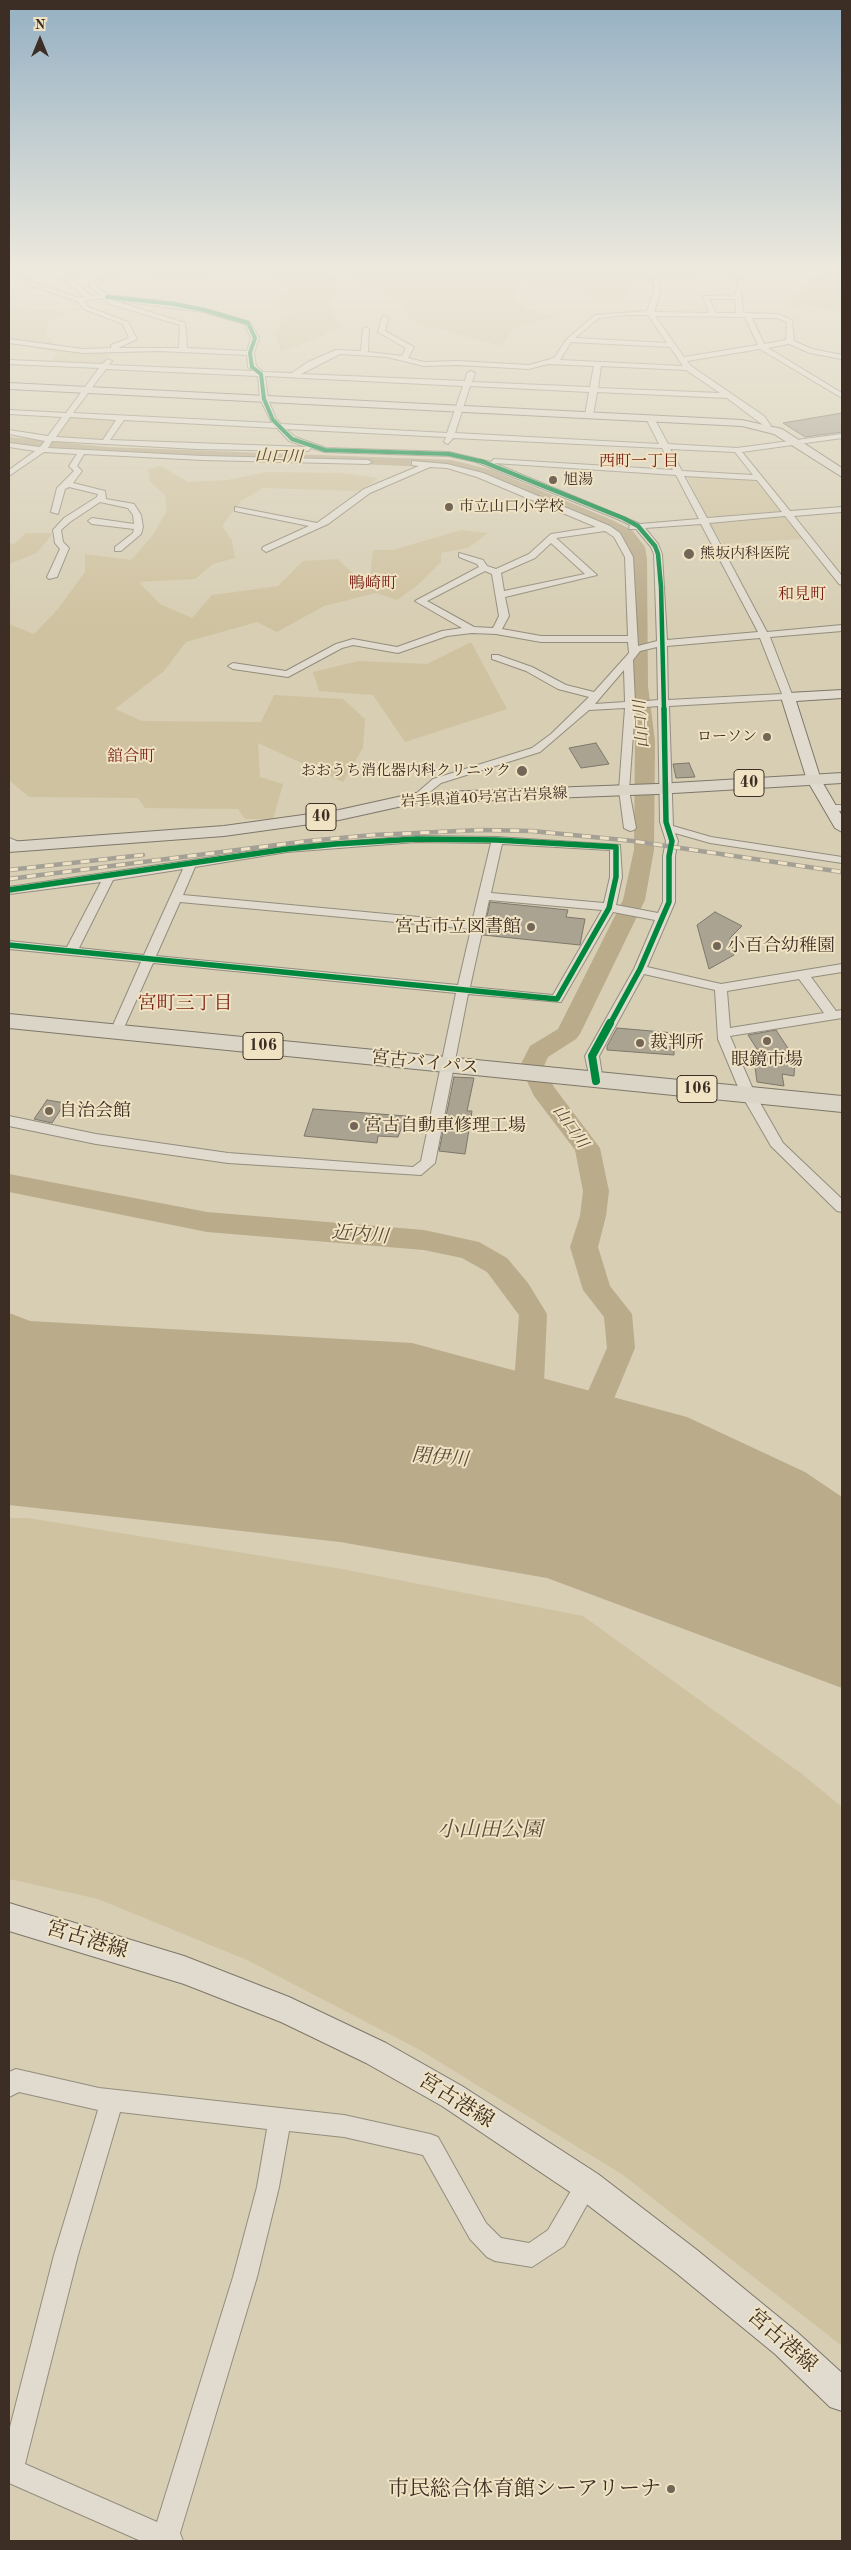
<!DOCTYPE html>
<html>
<head>
<meta charset="utf-8">
<style>
	body { margin:0 }
	#map { position:relative; width:851px; height:2550px; overflow:hidden; background:#d7ceb4; font-family:"Old Standard TT",serif }
	canvas { display:block }
	.frame { position:absolute; inset:0; border:10px solid #3d2e25; pointer-events:none }
	.north { position:absolute; left:15px; top:15px; width:50px; height:50px; -webkit-text-stroke:4px #efe3c4; paint-order:stroke; rotate:0deg; font-size:14px; font-weight:700; line-height:20px; text-align:center; color:#3d2e25 }
	.north::after { content:''; display:block; margin:auto; width:18px; height:22px; background:#3d2e25; clip-path:polygon(50% 0,100% 100%,50% 72%,0 100%) }
</style>
</head>
<body>
<div id="map">
<canvas width="851" height="2550"></canvas>
<div class="frame"></div>
<div class="north">N</div>
</div>
<script>
const context = document.querySelector('canvas').getContext('2d');
context.lineJoin = 'round';
function fill(path, color) {
  context.fillStyle = color;
  context.fill(path, 'evenodd');
}
function toPath(rows) {
  const path = new Path2D();
  for (const r of rows) {
    path.moveTo(r[0], r[1]);
    for (let i = 2; i < r.length; i += 2) path.lineTo(r[i], r[i + 1]);
  }
  return path;
}
function strokePath(path, color, width, dash) {
  context.strokeStyle = color;
  context.lineWidth = width;
  context.lineCap = dash ? 'butt' : 'round';
  context.setLineDash(dash || []);
  context.stroke(path);
}
function drawText(font, color, halo, rows, align = 'center') {
  context.font = font + ' "Old Standard TT","Noto Serif JP",serif';
  context.lineWidth = 4;
  context.setLineDash([]);
  context.textBaseline = 'middle';
  context.strokeStyle = halo;
  context.fillStyle = color;
  for (const [text, x, y, turn = 0] of rows) {
    context.save();
    context.translate(x, y);
    context.rotate((+turn || 0) * Math.PI / 180);
    context.textAlign = isNaN(turn) ? turn : align;
    if (halo) context.strokeText(text, 0, 0);
    context.fillText(text, 0, 0);
    context.restore();
  }
}
fill(toPath([
	[191,265,327,265,325,266,341,288,328,305,340,326,316,339,281,352,274,333,289,314,271,303,290,290,276,283,275,270,158,278,151,271],
	[348,265,579,265,632,270,635,282,623,300,591,296,565,286,519,284,515,301,531,311,558,317,521,324,511,331,501,346,410,321,401,299,362,285],
	[647,265,704,265,706,271,669,279],
	[821,265,842,265,842,312,812,306,782,309,821,270],
	[9,307,68,312,49,319,47,335,59,351,112,352,101,365,50,363,58,353,9,342],
	[70,416,118,419,102,441,54,438],
	[161,466,188,482,227,480,266,472,342,473,379,478,359,491,263,488,241,501,222,526,232,540,235,558,213,564,195,579,139,582,160,604,192,618,212,595,278,586,303,561,338,559,356,577,370,577,373,550,393,550,461,530,488,533,468,548,441,553,441,562,419,584,397,600,376,593,324,606,277,632,257,622,186,642,164,671,115,709,142,721,261,722,274,695,343,699,365,719,363,748,343,782,258,743,260,777,283,784,273,819,245,819,238,809,145,808,138,798,29,797,9,780,9,624,34,634,57,610,85,572,85,554,131,560,152,536,167,511,165,495,150,482,148,469],
	[686,475,758,480,782,511,707,517],
	[784,517,804,539,723,544,710,524],
	[26,533,53,533,37,553,9,564,9,543,14,544],
	[471,642,507,709,405,742,373,695,319,691,313,672,359,661,427,664],
	[9,1518,28,1518,342,1569,583,1616,802,1774,842,1807,842,2346,623,2175,420,2050,247,1960,98,1899,9,1879]
]), '#cfc2a0');
fill(toPath([
	[9,1313,30,1321,412,1343,687,1417,805,1472,842,1497,842,1688,547,1578,340,1542,9,1505]
]), '#baab8b');
fill(toPath([
	[9,437,108,447,452,460,492,470,612,520,632,530,645,547,647,559,648,686,655,741,654,850,645,900,580,1034,576,1039,548,1057,544,1066,554,1087,600,1148,609,1191,606,1216,598,1247,610,1286,632,1314,635,1348,598,1437,587,1440,576,1437,572,1428,607,1348,604,1317,583,1290,570,1247,580,1216,583,1191,575,1150,534,1096,520,1066,530,1046,558,1029,623,900,634,850,635,741,630,686,629,547,620,536,600,526,482,476,452,468,51,451,9,445,9,437],
	[9,1174,207,1212,424,1230,479,1242,507,1258,528,1283,547,1314,544,1383,536,1410,531,1418,521,1422,511,1418,506,1410,514,1383,519,1315,487,1272,462,1258,424,1250,207,1232,9,1192,9,1174]
]), '#baab8b');
const building = toPath([
	[842,413,842,432,805,437,783,423,842,413],
	[596,743,609,764,581,768,569,748,596,743],
	[689,763,695,777,676,778,673,764,689,763],
	[490,902,568,910,566,917,585,919,580,945,483,935,490,902],
	[715,912,742,926,730,938,734,955,709,969,697,925,715,912],
	[617,1028,674,1033,674,1055,607,1050,607,1046,617,1028],
	[776,1030,795,1059,794,1076,782,1074,784,1086,757,1082,754,1059,764,1060,748,1035,776,1030],
	[454,1077,474,1078,467,1111,472,1111,465,1154,439,1151,454,1077],
	[47,1100,65,1103,52,1123,34,1119,47,1100],
	[313,1109,406,1116,398,1137,378,1136,377,1143,304,1136,313,1109]
]);
fill(building, '#aaa392');
strokePath(building, '#7e776a', 1);
const street = toPath([
	[15,265,21,265,21,272,31,282,79,298,85,297,63,279,63,277,82,265,90,265,69,278,92,296,98,294,89,286,89,284,108,274,115,265,122,265,112,276,95,285,108,295,173,302,206,309,250,322,259,338,254,353,256,366,263,372,292,373,308,362,336,350,361,351,363,329,366,327,369,329,368,352,402,356,406,348,378,332,382,318,385,316,388,318,385,331,414,347,408,358,424,362,458,361,529,365,554,358,567,339,595,315,647,311,654,292,654,283,618,265,627,265,659,281,660,292,654,312,709,313,703,296,735,295,739,282,718,265,725,265,745,282,741,290,743,313,778,314,792,320,794,341,812,349,842,355,842,359,810,353,789,344,768,348,842,393,842,398,760,349,687,361,691,366,764,416,771,426,767,428,727,398,597,392,593,415,589,417,585,415,589,392,470,386,455,433,659,444,646,418,650,416,654,418,668,444,737,448,842,434,842,438,742,452,790,511,842,507,842,512,794,516,842,576,842,585,839,584,785,516,709,523,767,632,842,625,842,631,770,637,793,697,792,699,669,706,673,826,711,837,842,857,842,863,710,843,675,833,678,841,675,856,675,902,647,967,721,984,842,964,842,972,811,977,836,1011,842,1010,842,1018,730,1036,755,1094,783,1143,842,1199,842,1212,837,1211,771,1146,741,1094,718,1039,715,990,644,974,599,1056,603,1081,601,1084,591,1084,585,1056,634,969,655,920,613,912,561,1002,468,994,435,1163,421,1175,228,1163,96,1144,9,1126,9,1116,96,1134,228,1153,413,1167,421,1161,456,993,153,963,122,1032,116,1036,110,1032,141,962,9,949,9,941,67,947,101,882,9,894,9,887,287,846,416,836,497,837,620,845,622,877,616,905,658,913,663,902,663,856,666,841,660,822,658,706,635,708,629,790,636,828,634,830,630,831,624,828,619,790,625,708,589,710,540,752,441,783,420,800,416,801,411,798,433,779,532,748,551,734,589,697,558,689,526,671,492,659,492,655,498,655,532,667,566,685,594,692,629,653,628,642,541,642,496,634,472,633,447,636,398,653,353,645,342,648,288,677,233,669,228,666,233,663,286,671,336,644,353,639,397,647,442,631,462,628,415,601,479,567,477,564,459,557,459,553,483,560,487,566,496,569,529,554,551,534,596,527,477,477,447,468,430,467,370,493,328,524,266,552,262,549,263,547,309,526,235,511,235,507,317,523,364,489,419,466,412,465,412,461,447,464,483,473,610,526,620,533,633,557,638,646,657,641,654,554,651,547,636,529,629,529,630,525,620,520,476,462,449,456,325,452,311,448,308,451,197,449,52,441,48,448,203,456,368,460,372,462,368,464,203,460,84,454,77,466,82,471,73,483,105,491,106,499,134,504,141,515,143,527,141,534,121,551,115,551,115,547,133,533,134,529,92,524,88,521,92,518,134,524,133,515,128,508,100,502,70,522,61,530,63,542,69,548,57,577,49,579,47,577,60,549,55,543,53,530,64,518,97,497,98,494,69,487,65,489,58,514,51,512,57,488,74,471,69,466,77,454,44,452,9,476,9,470,35,451,9,447,9,443,40,447,45,441,9,434,9,430,48,436,62,417,9,414,9,410,66,413,99,368,9,364,9,360,102,364,108,359,112,361,109,365,253,371,248,367,247,355,159,351,83,353,9,343,9,339,83,349,111,348,111,345,129,338,123,324,84,309,77,301,27,284,15,272,15,265],
	[102,298,110,304,180,325,179,348,118,348,137,339,128,322,88,307,84,301,102,298],
	[709,299,735,299,736,313,716,313,709,299],
	[112,300,203,312,245,324,251,338,247,351,187,348,185,323,112,300],
	[626,315,648,315,667,343,575,338,599,318,626,315],
	[655,316,745,317,758,345,684,357,655,316],
	[752,318,777,318,787,322,786,340,764,344,752,318],
	[571,342,670,347,683,366,560,360,571,342],
	[340,354,387,357,424,366,458,365,529,369,548,364,594,366,590,387,472,382,475,373,471,371,467,373,465,381,301,374,340,354],
	[601,366,686,370,720,393,598,388,601,366],
	[106,369,258,376,260,399,272,423,73,413,106,369],
	[265,376,463,386,447,433,281,424,276,419,268,399,265,376],
	[70,417,116,420,103,440,56,437,70,417],
	[124,420,277,428,289,441,307,447,110,440,124,420],
	[286,429,446,437,444,442,448,444,453,438,662,448,673,470,494,459,491,462,449,452,326,448,295,437,286,429],
	[670,449,735,452,753,475,682,471,670,449],
	[494,463,676,475,699,519,640,524,494,463],
	[684,476,757,480,782,512,707,518,684,476],
	[701,524,758,632,667,640,662,554,658,544,645,528,701,524],
	[605,531,614,537,625,557,628,636,541,636,502,629,509,616,505,597,597,575,556,538,605,531],
	[551,543,585,574,504,591,501,573,535,558,551,543],
	[485,571,492,574,499,616,493,628,474,627,427,601,485,571],
	[760,638,782,694,668,700,667,646,760,638],
	[657,647,658,700,635,702,633,660,640,651,657,647],
	[624,670,625,702,595,704,600,698,624,670],
	[416,842,491,843,472,922,183,895,195,867,287,852,416,842],
	[502,844,610,850,610,877,604,903,491,893,502,844],
	[183,869,144,955,79,948,113,880,183,869],
	[489,900,602,910,553,995,470,987,489,900],
	[180,902,471,929,458,985,156,956,180,902],
	[799,979,824,1013,730,1028,727,991,799,979],
	[830,805,842,805,842,811,826,810,826,806,830,805],
	[9,838,24,844,26,846,20,849,9,845,9,838],
	[16,2069,99,2088,344,2115,430,2134,438,2137,486,2223,501,2238,529,2243,548,2230,579,2177,587,2174,595,2177,598,2185,564,2246,532,2267,495,2261,487,2257,470,2239,423,2155,344,2137,289,2131,279,2187,257,2277,180,2533,183,2541,141,2541,9,2483,9,2431,54,2255,98,2110,19,2092,9,2097,9,2072,16,2069],
	[120,2112,267,2129,257,2187,233,2277,157,2522,25,2464,78,2255,120,2112]
]);
const secondary = toPath([
	[842,690,842,698,796,701,821,780,842,816,842,832,835,828,807,780,781,697,788,693,842,690],
	[9,1903,184,1956,289,1997,386,2043,462,2086,598,2174,697,2250,797,2332,842,2373,842,2411,830,2407,775,2354,675,2272,576,2196,442,2106,366,2063,281,2022,184,1984,9,1931,9,1903]
]);
const primary = toPath([
	[9,383,742,420,782,429,842,468,842,477,774,434,742,426,9,389,9,383],
	[842,773,842,783,657,794,416,803,339,820,224,836,9,852,9,842,224,826,339,810,416,793,657,784,842,773]
]);
const highway = toPath([
	[9,1014,842,1096,842,1112,9,1028,9,1014]
]);
strokePath(street, '#938d7d', 2);
strokePath(secondary, '#7e776a', 2);
strokePath(primary, '#7e776a', 2);
strokePath(highway, '#7e776a', 2);
fill(street, '#e0dbce');
fill(secondary, '#e0dbce');
fill(primary, '#dad5c6');
fill(highway, '#dad5c6');
const rail = toPath([
	[9,870,143,855],
	[9,879,308,841,373,835,481,830,532,831,633,841,842,872]
]);
strokePath(rail, '#a5a095', 4.5);
strokePath(rail, '#efe3c4', 3, [9]);
strokePath(toPath([
	[107,297,173,304,204,310,248,323,255,338,250,353,252,367,261,374,264,399,273,420,292,439,325,450,449,454,484,462]
]), '#00873e', 4);
strokePath(toPath([
	[481,461,623,518,638,526,655,546,658,554,661,587,664,710]
]), '#00873e', 4.5);
strokePath(toPath([
	[9,890,287,849,336,844,416,839,497,840,616,847,616,877,609,908,557,999,9,945],
	[610,1024,640,969,669,902,669,856,672,841,666,822,664,709]
]), '#00873e', 5.5);
strokePath(toPath([
	[596,1081,592,1056,610,1023]
]), '#00873e', 8);
const sky = context.createLinearGradient(0, 0, 0, 622);
sky.addColorStop(0, '#95b0c3');
sky.addColorStop(0.43, '#ede9dd');
sky.addColorStop(1, '#ede9dd00');
context.fillStyle = sky;
context.fillRect(0, 0, 851, 622);
for (const [x, y, r, color] of [
	[553,480,5,"#736657"],
	[449,507,5,"#736657"],
	[689,554,6,"#736657"],
	[767,737,5,"#736657"],
	[522,771,6,"#736657"],
	[531,927,5,"#736657"],
	[717,946,5,"#736657"],
	[767,1041,5,"#736657"],
	[640,1043,5,"#736657"],
	[49,1111,5,"#736657"],
	[354,1126,5,"#736657"],
	[671,2489,5,"#736657"]
]) {
  const dot = new Path2D();
  dot.arc(x, y, r, 0, 2 * Math.PI);
  context.fillStyle = color;
  context.fill(dot);
  strokePath(dot, '#efe3c4', 2);
}
drawText('15px', '#3d2e25', '#efe3c4', [
	["旭湯",563,480],
	["市立山口小学校",459,507],
	["熊坂内科医院",700,554],
	["ローソン",757,737,"right"],
	["おおうち消化器内科クリニック",511,771,"right"]
], 'left');
drawText('15px', '#3d2e25', '#efe3c4', [
	["岩手県道40号宮古岩泉線",484,798,-3]
]);
drawText('italic 16px', '#594a3a', '#efe3c4', [
	["山口川",279,457,2],
	["山口川",642,724,-94],
	["山口川",570,1127,55]
]);
drawText('16px', '#7a1f14', '#efe3c4', [
	["西町一丁目",639,462],
	["鴨崎町",373,584],
	["和見町",802,595],
	["舘合町",131,757]
]);
for (const [x, y, w] of [
	[749,783,30],
	[321,817,30],
	[263,1046,40],
	[697,1089,40]
]) {
  const box = new Path2D();
  box.roundRect(x - w / 2, y - 13.5, w, 27, 4);
  context.fillStyle = '#efe3c4';
  context.fill(box);
  strokePath(box, '#3d2e25', 1);
}
drawText('bold 16px', '#3d2e25', null, [
	["40",749,783],
	["40",321,817],
	["106",263,1046],
	["106",697,1089]
]);
drawText('18px', '#3d2e25', '#efe3c4', [
	["宮古市立図書館",521,927,"right"],
	["小百合幼稚園",727,946],
	["裁判所",650,1043],
	["眼鏡市場",767,1060,"center"],
	["自治会館",59,1111],
	["宮古自動車修理工場",364,1126]
], 'left');
drawText('18px', '#3d2e25', '#efe3c4', [
	["宮古バイパス",425,1063,6]
]);
drawText('19px', '#7a1f14', '#efe3c4', [
	["宮町三丁目",185,1004]
]);
drawText('italic 19px', '#594a3a', '#efe3c4', [
	["近内川",360,1235,5],
	["閉伊川",440,1458,5]
]);
drawText('italic 21px', '#594a3a', '#efe3c4', [
	["小山田公園",490,1830]
]);
drawText('21px', '#3d2e25', '#efe3c4', [
	["宮古港線",87,1940,17],
	["宮古港線",456,2101,32],
	["宮古港線",782,2341,41]
]);
drawText('21px', '#3d2e25', '#efe3c4', [
	["市民総合体育館シーアリーナ",661,2489]
], 'right');
</script>
</body>
</html>
